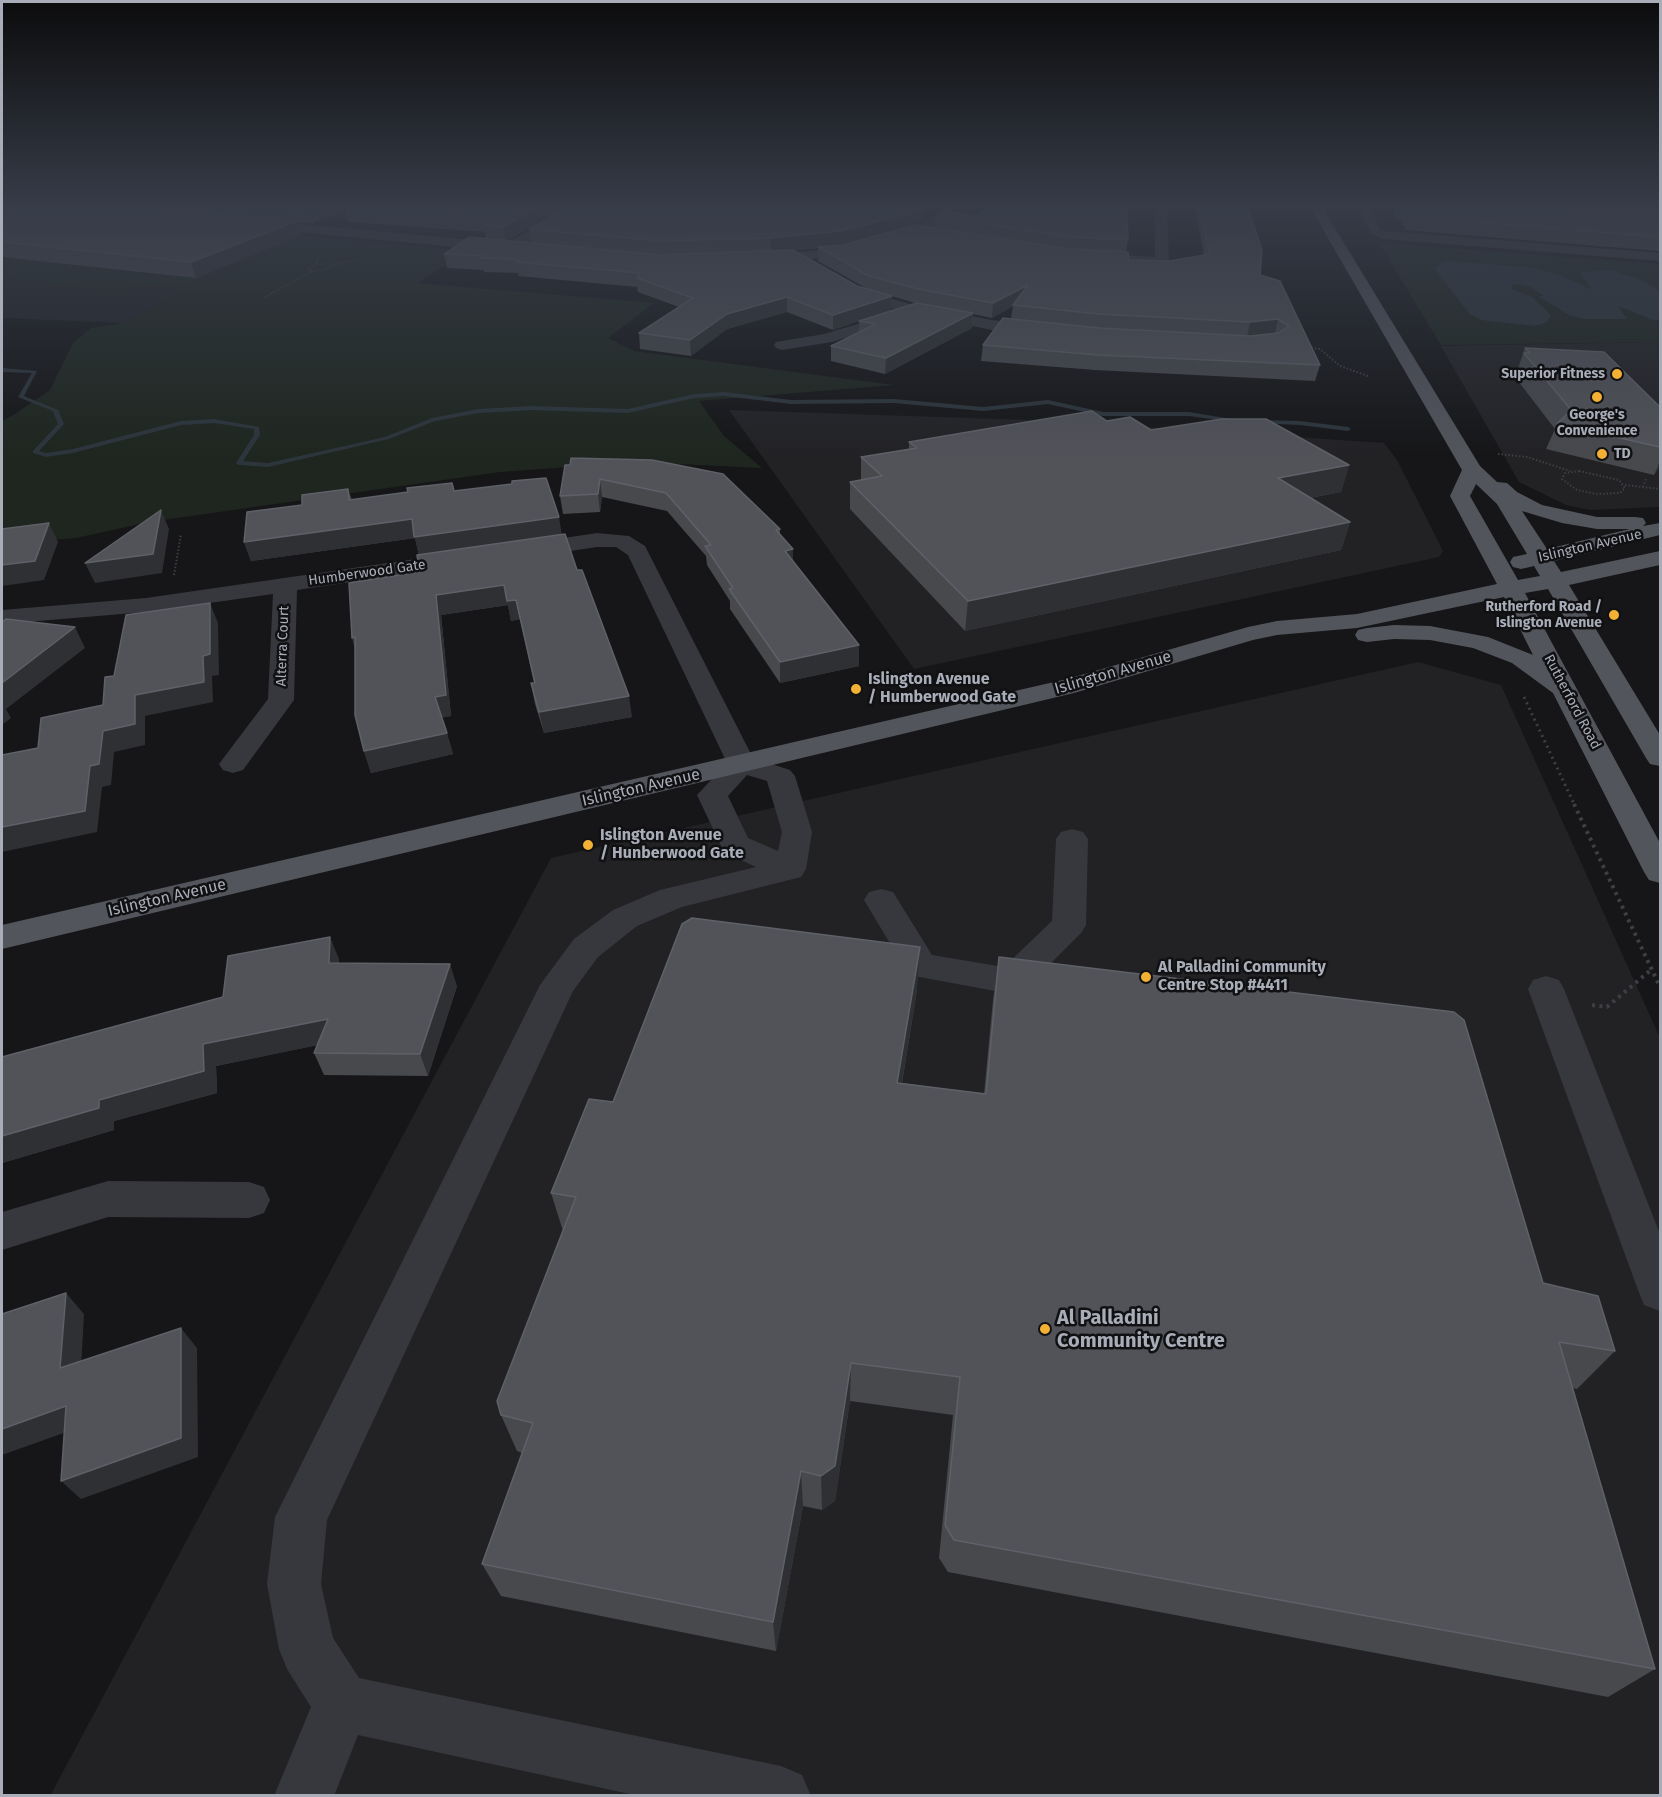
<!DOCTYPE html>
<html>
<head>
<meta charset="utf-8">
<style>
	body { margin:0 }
	#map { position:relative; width:1662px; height:1797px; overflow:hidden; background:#161618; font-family:"Fira Sans",sans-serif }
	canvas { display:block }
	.frame { position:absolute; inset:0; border:3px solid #a8adb8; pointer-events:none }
</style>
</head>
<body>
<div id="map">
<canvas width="1662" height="1797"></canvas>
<div class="frame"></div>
</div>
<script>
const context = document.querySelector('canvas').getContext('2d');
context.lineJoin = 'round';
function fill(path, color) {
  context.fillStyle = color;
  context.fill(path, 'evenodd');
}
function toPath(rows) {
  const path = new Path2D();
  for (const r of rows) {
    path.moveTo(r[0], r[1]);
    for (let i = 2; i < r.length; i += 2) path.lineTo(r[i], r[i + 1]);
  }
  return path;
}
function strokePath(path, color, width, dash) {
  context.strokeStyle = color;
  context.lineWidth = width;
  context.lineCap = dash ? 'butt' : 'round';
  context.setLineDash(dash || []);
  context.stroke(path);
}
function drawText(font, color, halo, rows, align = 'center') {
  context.font = font + ' "Fira Sans",sans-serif';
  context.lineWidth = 5;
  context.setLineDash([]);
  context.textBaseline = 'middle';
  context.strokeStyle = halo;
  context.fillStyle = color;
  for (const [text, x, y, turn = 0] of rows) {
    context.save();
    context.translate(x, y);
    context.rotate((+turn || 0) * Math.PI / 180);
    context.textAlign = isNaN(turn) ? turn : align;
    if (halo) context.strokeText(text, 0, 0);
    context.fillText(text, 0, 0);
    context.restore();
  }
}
fill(toPath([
	[2,219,246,257,252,260,124,323,2,318],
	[1660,342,1660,507,1590,510,1566,505,1519,482,1441,346],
	[729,410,1058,421,1384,443,1397,460,1443,551,1439,557,914,669],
	[1418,662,1501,685,1660,1038,1660,1795,50,1796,551,858]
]), '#222225');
fill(toPath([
	[287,234,467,251,418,283,654,303,608,338,634,351,894,385,699,401,724,436,762,468,637,462,500,472,149,522,76,538,2,544,2,421,15,414,50,390,73,343,91,328,124,323,194,288,140,283,119,292,11,279,2,282,2,254,44,259,32,262,212,279,251,261,246,256],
	[1379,243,1660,264,1660,342,1441,345]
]), '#1e261f');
fill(toPath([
	[1450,261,1535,268,1562,276,1592,290,1580,272,1615,270,1618,273,1640,279,1658,290,1660,293,1660,320,1653,320,1618,306,1627,319,1585,319,1569,315,1538,296,1544,296,1531,287,1514,284,1511,286,1512,289,1532,297,1551,315,1547,322,1535,326,1481,320,1469,313,1435,269,1442,262]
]), '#2c353c');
fill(toPath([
	[2,368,37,371,24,396,58,410,64,424,39,451,46,453,73,449,181,421,214,419,259,427,260,435,243,461,268,463,385,437,432,418,479,409,531,406,628,409,694,394,724,392,791,400,894,399,983,407,1048,400,1103,412,1189,412,1237,420,1234,422,1189,416,1103,416,1048,404,983,411,894,403,791,404,724,396,694,398,628,413,531,410,479,413,435,421,389,439,268,467,239,465,236,463,254,435,254,429,214,423,181,425,73,453,46,457,33,453,33,451,58,424,53,411,18,397,32,373,2,372,2,368],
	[1258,420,1300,421,1348,427,1351,429,1348,431,1300,425,1256,423,1256,421,1258,420]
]), '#2c353c');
strokePath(toPath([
	[320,254,316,264,337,264,359,259],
	[312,271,325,270,337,264],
	[265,297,312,271,308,269,316,264]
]), '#3d3f44', 1.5, [1.5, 1.5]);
strokePath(toPath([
	[1308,347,1320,349,1340,366,1368,376],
	[1498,454,1527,457,1570,471],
	[1579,471,1619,480,1625,488,1620,493,1596,494,1577,490,1562,479,1565,473,1579,471],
	[1625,485,1660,489],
	[1643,487,1646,479],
	[174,575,181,534]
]), '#3d3f44', 2, [1.5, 2]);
strokePath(toPath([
	[1524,697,1575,806]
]), '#3d3f44', 3, [2, 4]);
strokePath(toPath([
	[1574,804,1660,987],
	[1592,1005,1607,1007,1652,969]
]), '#3d3f44', 4, [3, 4.5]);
fill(toPath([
	[566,207,579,207,541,236,507,252,254,228,248,224,254,220,506,243,531,230,566,207],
	[942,207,954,207,941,223,906,240,842,256,762,264,755,260,762,256,842,248,896,234,933,217,942,207],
	[1155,207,1167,207,1169,261,1167,264,1083,261,1076,257,1083,253,1155,257,1155,207],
	[1358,207,1370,207,1380,229,1386,231,1660,253,1660,261,1383,239,1371,234,1358,207],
	[850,284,868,292,917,306,992,320,1042,325,1050,330,1042,335,992,330,908,313,910,315,907,318,832,342,782,350,776,348,774,345,776,342,824,334,901,311,858,298,843,288,850,284],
	[597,533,629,536,645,546,753,758,790,770,795,776,812,832,806,869,801,877,682,907,637,926,598,957,573,991,327,1520,321,1584,333,1638,359,1678,781,1766,802,1775,811,1796,639,1796,358,1735,334,1796,274,1796,311,1707,287,1669,279,1649,267,1584,275,1517,540,985,574,939,613,910,660,890,756,867,724,852,697,795,727,763,628,555,616,547,597,547,524,558,516,556,513,551,516,546,524,544,597,533],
	[747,775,767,781,782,832,778,851,748,838,728,796,747,775],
	[464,552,472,554,475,559,472,564,297,590,294,700,243,770,233,773,223,770,219,764,268,699,273,594,146,612,2,624,2,610,146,598,464,552],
	[1072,829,1083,832,1088,839,1086,925,1081,933,1024,990,1011,994,909,975,864,900,869,892,881,889,893,892,932,955,1004,967,1052,921,1056,839,1061,832,1072,829],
	[1546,976,1559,980,1564,989,1660,1234,1660,1311,1644,1305,1638,1290,1528,989,1533,980,1546,976],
	[108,1181,249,1182,264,1187,270,1200,264,1213,249,1218,108,1217,2,1250,2,1212,108,1181]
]), '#37383d');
fill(toPath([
	[1310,207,1322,207,1480,466,1497,482,1507,483,1517,492,1542,505,1597,517,1635,517,1643,518,1646,523,1643,526,1660,523,1660,535,1554,561,1561,572,1660,551,1660,565,1569,585,1660,735,1660,766,1650,764,1646,758,1548,589,1525,593,1660,843,1660,883,1649,880,1644,872,1553,693,1512,663,1473,648,1430,640,1394,639,1367,642,1358,640,1355,635,1358,630,1367,628,1394,625,1430,626,1488,637,1533,655,1504,597,1357,628,1277,635,1253,640,1074,693,2,949,2,925,1067,679,1248,627,1277,621,1357,614,1497,584,1450,496,1462,470,1310,207],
	[1476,484,1497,504,1527,554,1513,557,1510,562,1513,567,1521,569,1534,566,1540,576,1518,580,1470,496,1476,484],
	[1522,511,1562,523,1597,529,1630,529,1547,549,1522,511]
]), '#53555c');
fill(toPath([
	[2,207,562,207,507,241,531,243,529,229,540,223,563,207,923,207,923,220,909,227,935,228,936,216,1128,240,1126,252,1129,260,1170,261,1204,255,1195,207,1248,207,1260,275,1320,365,1315,381,1095,370,981,361,983,345,1011,319,1013,306,992,318,973,314,972,328,885,374,831,361,831,346,859,333,859,321,833,330,787,312,727,329,691,356,640,349,639,333,679,307,638,292,637,287,519,276,518,273,484,272,484,270,447,268,444,254,486,239,485,232,348,222,345,211,320,221,315,221,314,224,298,222,301,235,196,278,2,257],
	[818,248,818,261,866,288,857,286,794,250],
	[892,296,915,303,891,310],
	[1393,207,1660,207,1660,251,1405,230,1404,226,1402,226,1401,219,1396,219],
	[1525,348,1660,407,1660,466,1654,475,1546,449,1555,429,1515,377],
	[1107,421,1151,430,1349,465,1341,492,1310,498,1350,522,1341,550,965,631,850,509,850,482,861,480,861,457,909,449,909,442],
	[571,458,780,529,780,535,793,561,859,666,780,683,730,609,730,601,707,565,706,556,667,511,602,497,600,512,563,514,560,496,570,465],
	[452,483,454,491,562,535,577,570,632,717,544,733,535,704,531,683,534,683,520,619,511,621,508,605,441,615,451,716,442,717,453,754,371,773,364,751,355,649,352,638,419,572,419,555,415,538,251,561,244,542,302,505,348,489,352,500,408,492],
	[999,957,1543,1283,1615,1351,1577,1389,1573,1388,1655,1669,1608,1697,948,1572,939,1558,953,1415,850,1401,835,1501,822,1510,803,1506,776,1651,501,1596,482,1564,522,1453,517,1451,501,1415,563,1231,551,1193,613,1102,917,990,902,1083,984,1094,993,1000],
	[339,959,339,964,457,986,428,1076,324,1075,314,1053,317,1045,216,1066,217,1093,114,1121,114,1130,2,1163,2,1057,223,997]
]), '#47494d');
fill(toPath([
	[311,207,315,221,314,224,310,210],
	[317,207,356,207,345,209,345,211,320,221],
	[538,207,562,207,506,242,503,227],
	[923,207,923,220,909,227,841,246,818,247,818,248,771,253,770,238],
	[297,221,301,235,196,278,191,262],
	[1028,285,1013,306,992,318,993,303],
	[892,296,891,310,833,330,833,315],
	[787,297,787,312,727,329,691,356,690,340,727,314],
	[973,313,972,328,885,374,886,358],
	[1278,319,1275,334,1247,337,1250,322],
	[1660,461,1660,466,1654,475],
	[1349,465,1341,492,1271,505,1278,478],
	[600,479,602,497,600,512,598,494],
	[161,510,169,529,162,573,95,583,85,563],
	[559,517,562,536,419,556,415,538,251,561,244,542,412,519],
	[1350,522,1341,550,965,631,968,601],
	[49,523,58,542,44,580,2,586,2,565],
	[793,549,793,569,785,551],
	[504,585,508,605,441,615,451,716,441,718,435,697,436,595],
	[516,600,520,619,511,621,507,601],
	[210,603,218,623,219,675,212,676,213,702,145,716,145,745,114,752,111,785,102,787,97,832,2,852,2,827,90,766,103,731,135,695,203,656],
	[75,627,85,648,6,709,11,718,2,725,2,683],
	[355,637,358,658,352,638],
	[859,645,859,666,780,683,780,662],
	[629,696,632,717,544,733,539,712],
	[447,733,453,754,371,773,364,751],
	[330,937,339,959,338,986,329,963],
	[920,947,917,990,895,1125,897,1083],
	[450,964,457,986,428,1076,420,1054],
	[328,1019,338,1041,216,1066,217,1093,114,1121,114,1130,2,1163,2,1136,99,1100,203,1044],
	[66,1293,84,1314,80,1388,60,1368],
	[181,1328,197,1348,198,1457,81,1499,61,1481],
	[851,1363,850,1401,835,1501,822,1510,821,1476],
	[66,1406,86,1425,2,1455,2,1429],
	[801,1471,803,1506,776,1651,773,1622]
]), '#2f3033');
const building = toPath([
	[2,207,143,207,297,221,191,262,2,242,2,207],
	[275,207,318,207,311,207,310,210,275,207],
	[350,207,538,207,503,227,484,225,494,218,345,209,350,207],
	[563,207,922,207,910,213,841,231,770,238,660,241,529,229,540,223,563,207],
	[985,207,1127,207,1128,240,1068,237,936,216,944,211,977,216,985,207],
	[1199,207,1248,207,1262,250,1260,275,1280,281,1320,365,1097,355,983,345,1003,318,1099,328,1250,336,1279,333,1289,326,1278,319,1250,322,1099,314,1013,305,1028,285,993,303,918,289,869,276,818,247,843,245,916,225,1067,249,1128,252,1129,260,1170,261,1210,254,1199,207],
	[1401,207,1548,207,1660,214,1660,237,1409,217,1408,213,1405,213,1404,207,1401,207],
	[469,237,660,255,793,250,857,286,892,296,833,315,787,297,727,314,690,340,639,333,693,298,637,278,640,273,517,262,520,260,481,258,484,256,444,254,469,237],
	[917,303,973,313,886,358,831,346,876,324,859,321,917,303],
	[1525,348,1604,352,1660,407,1660,447,1557,424,1571,410,1524,353,1530,353,1525,348],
	[1092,411,1107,421,1130,417,1151,430,1222,419,1266,419,1349,465,1278,478,1350,522,968,601,850,482,882,476,861,457,917,448,909,442,1092,411],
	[571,458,652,460,723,474,780,529,776,530,793,549,785,551,859,645,780,662,729,589,733,588,705,546,711,545,666,493,600,479,598,494,560,496,565,465,570,465,571,458],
	[546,478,559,517,414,537,412,519,244,542,247,512,302,505,302,495,348,489,349,500,408,492,407,488,452,483,454,491,512,484,512,481,546,478],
	[161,510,153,554,85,563,161,510],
	[49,523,35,561,2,565,2,529,49,523],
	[565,534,577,570,582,570,629,696,539,712,531,683,535,683,516,600,507,601,504,585,436,595,446,695,435,697,447,733,364,751,355,715,355,637,352,638,349,583,419,572,417,555,565,534],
	[210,603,210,654,203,656,204,682,135,695,135,724,103,731,99,764,90,766,85,811,2,827,2,755,38,748,41,718,103,705,105,677,114,676,126,615,210,603],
	[6,619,75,627,2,683,2,622,6,619],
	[692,918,920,947,897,1083,986,1094,999,957,1454,1012,1464,1020,1543,1283,1598,1296,1615,1351,1559,1342,1655,1669,954,1540,945,1525,960,1377,851,1363,835,1466,821,1476,801,1471,773,1622,482,1564,533,1423,501,1415,497,1401,576,1197,551,1193,589,1099,613,1102,682,924,692,918],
	[330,937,329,963,450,964,420,1054,314,1053,328,1019,203,1044,204,1071,99,1100,99,1108,2,1136,2,1057,223,997,228,956,330,937],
	[66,1293,60,1368,181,1328,181,1438,61,1481,66,1406,2,1429,2,1314,66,1293]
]);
fill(building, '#525359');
strokePath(building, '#5f6168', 1.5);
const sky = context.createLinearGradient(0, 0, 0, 458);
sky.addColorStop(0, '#0c0c0d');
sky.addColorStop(0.45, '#363c48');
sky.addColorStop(1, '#363c4800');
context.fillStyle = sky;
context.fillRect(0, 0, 1662, 458);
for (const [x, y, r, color] of [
	[1617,374,6,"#f2b134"],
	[1597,397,6,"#f2b134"],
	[1602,454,6,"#f2b134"],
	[1614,615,6,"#f2b134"],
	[856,689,6,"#f2b134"],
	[588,845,6,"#f2b134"],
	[1146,977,6,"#f2b134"],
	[1045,1329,6,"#f2b134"]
]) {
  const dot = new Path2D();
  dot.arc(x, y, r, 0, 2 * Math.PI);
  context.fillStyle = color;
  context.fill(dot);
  strokePath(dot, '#111113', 2);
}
drawText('bold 14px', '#a8adb8', '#111113', [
	["Superior Fitness",1605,374],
	["George's",1597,415,"center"],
	["Convenience",1597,431,"center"],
	["TD",1614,454,"left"],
	["Rutherford Road /",1602,607],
	["Islington Avenue",1602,623]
], 'right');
drawText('14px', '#a8adb8', '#111113', [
	["Islington Avenue",1590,546,-13],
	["Humberwood Gate",367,573,-8],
	["Alterra Court",283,646,-88],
	["Rutherford Road",1572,702,62]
]);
drawText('16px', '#a8adb8', '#111113', [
	["Islington Avenue",1113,673,-16],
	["Islington Avenue",641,788,-13],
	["Islington Avenue",167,898,-13]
]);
drawText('bold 16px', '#a8adb8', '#111113', [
	["Islington Avenue",868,680],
	["/ Humberwood Gate",868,698],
	["Islington Avenue",600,836],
	["/ Hunberwood Gate",600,854],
	["Al Palladini Community",1158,968],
	["Centre Stop #4411",1158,986]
], 'left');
drawText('bold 20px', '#a8adb8', '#111113', [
	["Al Palladini",1057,1318],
	["Community Centre",1057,1341]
], 'left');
</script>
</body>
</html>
